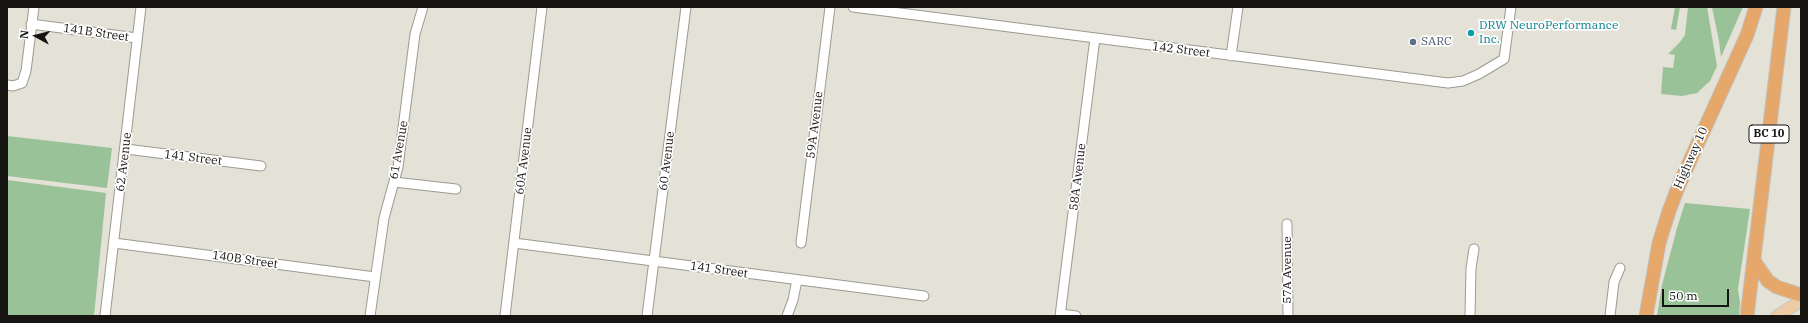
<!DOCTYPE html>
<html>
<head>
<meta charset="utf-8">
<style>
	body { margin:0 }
	#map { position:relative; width:1808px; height:323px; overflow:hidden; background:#e4e1d7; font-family:"IBM Plex Serif",serif }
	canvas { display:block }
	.frame { position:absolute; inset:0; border:8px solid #161512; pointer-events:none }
	.north { position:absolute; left:16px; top:16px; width:40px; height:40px; -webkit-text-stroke:3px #fff; paint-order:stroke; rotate:277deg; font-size:11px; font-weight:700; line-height:16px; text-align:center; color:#161512 }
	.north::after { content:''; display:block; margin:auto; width:14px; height:18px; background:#161512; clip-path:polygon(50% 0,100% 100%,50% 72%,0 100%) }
	.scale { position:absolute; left:1662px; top:289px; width:67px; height:18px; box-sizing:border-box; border:2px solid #161512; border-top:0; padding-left:5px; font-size:12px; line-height:14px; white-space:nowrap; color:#161512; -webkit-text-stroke:3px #fff; paint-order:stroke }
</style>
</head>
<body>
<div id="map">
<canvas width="1808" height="323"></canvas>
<div class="frame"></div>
<div class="north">N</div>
<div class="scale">50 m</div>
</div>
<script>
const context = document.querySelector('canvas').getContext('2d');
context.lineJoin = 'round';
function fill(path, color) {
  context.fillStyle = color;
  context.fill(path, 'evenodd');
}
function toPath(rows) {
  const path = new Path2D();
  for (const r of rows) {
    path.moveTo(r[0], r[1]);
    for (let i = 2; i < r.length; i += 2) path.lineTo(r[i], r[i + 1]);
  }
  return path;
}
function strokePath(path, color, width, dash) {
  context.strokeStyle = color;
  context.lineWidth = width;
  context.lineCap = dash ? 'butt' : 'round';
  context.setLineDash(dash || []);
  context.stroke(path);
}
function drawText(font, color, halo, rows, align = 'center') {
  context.font = font + ' "IBM Plex Serif",serif';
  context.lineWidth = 3.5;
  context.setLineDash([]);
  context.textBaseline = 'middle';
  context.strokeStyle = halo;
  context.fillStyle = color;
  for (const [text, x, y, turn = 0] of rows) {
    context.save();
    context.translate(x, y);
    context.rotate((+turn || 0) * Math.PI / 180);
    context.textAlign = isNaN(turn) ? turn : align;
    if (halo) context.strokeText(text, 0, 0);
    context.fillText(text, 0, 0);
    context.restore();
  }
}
fill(toPath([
	[1675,7,1680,7,1676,30,1671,29],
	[1688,7,1707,7,1717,66,1710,81,1697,93,1682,96,1661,94,1663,67,1673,68,1675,55,1668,54,1680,42,1685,35],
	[1712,7,1743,7,1721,57,1719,41],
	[7,136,112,148,107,188,7,176],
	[7,180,106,193,94,316,7,316],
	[1685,203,1750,209,1738,289,1740,302,1739,316,1657,316,1662,285,1677,228]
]), '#99c299');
const minor = toPath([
	[853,7,1448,83,1463,81,1479,74,1504,59,1511,7],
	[31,24,137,38],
	[1231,56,1238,7],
	[7,85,13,86,22,83,26,71,34,7],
	[126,149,261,166],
	[394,182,456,189],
	[1287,224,1288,316],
	[114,243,375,277],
	[514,243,924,296],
	[801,243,830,7],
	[1061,314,1076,316],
	[105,316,141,7],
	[370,316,384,218,398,167,415,34,423,7],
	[505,316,542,7],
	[647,316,686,7],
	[787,316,793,300,797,280],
	[1060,316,1095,38],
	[1470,316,1471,268,1474,249],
	[1610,316,1614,282,1620,268]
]);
const major = toPath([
	[1777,316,1801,301]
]);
const highway = toPath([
	[1754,261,1768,281,1777,287,1801,295],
	[1646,316,1659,243,1669,211,1679,185,1747,35,1756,7],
	[1747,316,1784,7]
]);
strokePath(minor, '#9d9a90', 11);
strokePath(major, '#c2c2c1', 13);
strokePath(highway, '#c2c2c1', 15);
strokePath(minor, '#fff', 9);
strokePath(major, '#efcaa6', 11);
strokePath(highway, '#e5a76a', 13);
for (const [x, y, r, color] of [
	[1471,33,4,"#0f9aa8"],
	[1413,42,4,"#5c6f8a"]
]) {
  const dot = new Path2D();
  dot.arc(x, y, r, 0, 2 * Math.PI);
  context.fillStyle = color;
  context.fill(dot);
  strokePath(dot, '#fff', 1.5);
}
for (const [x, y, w] of [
	[1769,134,40]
]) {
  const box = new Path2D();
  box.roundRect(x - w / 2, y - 9, w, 18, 3);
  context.fillStyle = '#fff';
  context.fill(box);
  strokePath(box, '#161512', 1);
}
drawText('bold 11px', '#161512', null, [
	["BC 10",1769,134]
]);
drawText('12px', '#0d838f', '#fff', [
	["DRW NeuroPerformance",1479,26],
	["Inc.",1479,40]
], 'left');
drawText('12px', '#161512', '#fff', [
	["141B Street",96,33,8],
	["142 Street",1181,50,7],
	["59A Avenue",815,125,-83],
	["61 Avenue",399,150,-80],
	["141 Street",193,158,7],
	["Highway 10",1691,158,-66],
	["60A Avenue",524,161,-83],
	["60 Avenue",667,161,-83],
	["62 Avenue",124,162,-83],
	["58A Avenue",1078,177,-83],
	["140B Street",245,260,8],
	["141 Street",719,270,8],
	["57A Avenue",1288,270,-90]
]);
drawText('12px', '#4e5e75', '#fff', [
	["SARC",1421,42]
], 'left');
</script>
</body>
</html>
